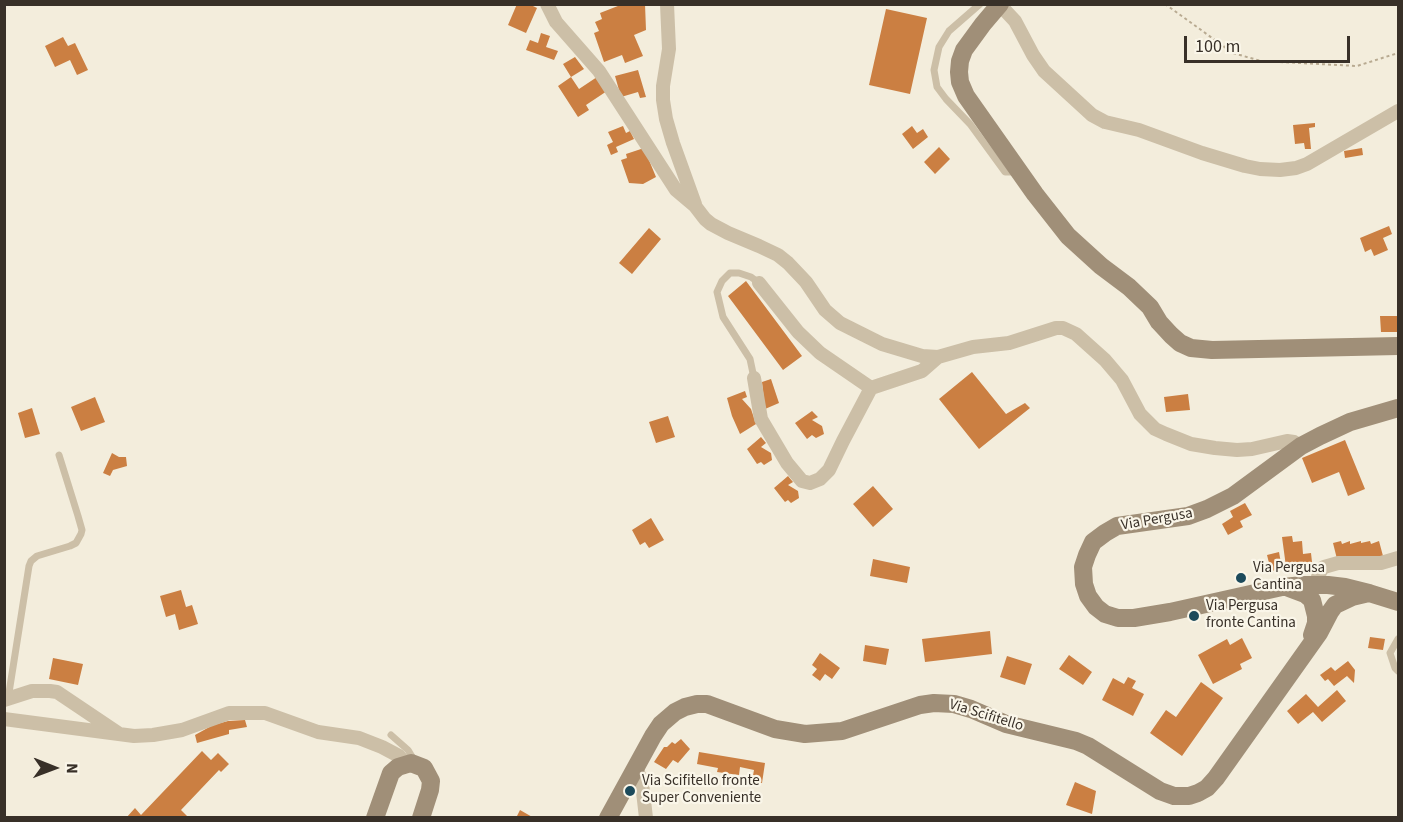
<!DOCTYPE html>
<html>
<head>
<meta charset="utf-8">
<style>
	body { margin:0 }
	#map { position:relative; width:1403px; height:822px; overflow:hidden; background:#f3eddc; font-family:"Source Sans 3",sans-serif }
	canvas { display:block }
	.frame { position:absolute; inset:0; border:6px solid #383028; pointer-events:none }
	.north { position:absolute; left:24px; top:738px; width:60px; height:60px; -webkit-text-stroke:4px #faf6e9; paint-order:stroke; rotate:91deg; font-size:16px; font-weight:700; line-height:24px; text-align:center; color:#383028 }
	.north::after { content:''; display:block; margin:auto; width:21px; height:27px; background:#383028; clip-path:polygon(50% 0,100% 100%,50% 72%,0 100%) }
	.scale { position:absolute; left:1184px; top:36px; width:166px; height:27px; box-sizing:border-box; border:3px solid #383028; border-top:0; padding-left:8px; font-size:18px; line-height:21px; white-space:nowrap; color:#383028; -webkit-text-stroke:4px #faf6e9; paint-order:stroke }
</style>
</head>
<body>
<div id="map">
<canvas width="1403" height="822"></canvas>
<div class="frame"></div>
<div class="north">N</div>
<div class="scale">100 m</div>
</div>
<script>
const context = document.querySelector('canvas').getContext('2d');
context.lineJoin = 'round';
function fill(path, color) {
  context.fillStyle = color;
  context.fill(path, 'evenodd');
}
function toPath(rows) {
  const path = new Path2D();
  for (const r of rows) {
    path.moveTo(r[0], r[1]);
    for (let i = 2; i < r.length; i += 2) path.lineTo(r[i], r[i + 1]);
  }
  return path;
}
function strokePath(path, color, width, dash) {
  context.strokeStyle = color;
  context.lineWidth = width;
  context.lineCap = dash ? 'butt' : 'round';
  context.setLineDash(dash || []);
  context.stroke(path);
}
function drawText(font, color, halo, rows, align = 'center') {
  context.font = font + ' "Source Sans 3",sans-serif';
  context.lineWidth = 4.5;
  context.setLineDash([]);
  context.textBaseline = 'middle';
  context.strokeStyle = halo;
  context.fillStyle = color;
  for (const [text, x, y, turn = 0] of rows) {
    context.save();
    context.translate(x, y);
    context.rotate((+turn || 0) * Math.PI / 180);
    context.textAlign = isNaN(turn) ? turn : align;
    if (halo) context.strokeText(text, 0, 0);
    context.fillText(text, 0, 0);
    context.restore();
  }
}
fill(toPath([
	[517,4,529,4,537,8,526,33,508,25],
	[623,4,645,4,646,30,634,35,643,56,625,63,622,55,604,62,594,33,599,31,595,22,602,19,600,13],
	[886,9,927,18,910,94,869,85],
	[541,33,550,36,546,47,558,51,554,60,526,50,530,40,538,43],
	[63,37,68,46,75,43,88,70,77,75,70,60,55,67,45,46],
	[575,57,584,69,571,77,563,64],
	[638,70,646,97,640,98,638,92,621,97,615,76],
	[571,77,579,89,597,77,607,91,586,105,589,110,578,117,558,86],
	[1315,123,1315,127,1309,128,1311,149,1305,149,1304,143,1295,144,1293,125],
	[623,126,626,133,630,131,634,139,616,147,618,152,611,155,607,145,613,142,608,132],
	[912,126,917,133,923,129,928,137,913,149,902,134],
	[939,147,950,159,935,174,924,162],
	[644,148,656,177,643,184,629,183,621,160,627,158,626,154],
	[1362,148,1363,155,1345,158,1344,151],
	[1389,226,1392,234,1383,238,1388,250,1374,256,1371,249,1365,252,1360,238],
	[649,228,661,239,632,274,619,263],
	[746,281,802,356,783,370,728,296],
	[1380,316,1398,316,1398,332,1381,332],
	[972,372,1006,414,1025,403,1030,408,979,449,939,399],
	[771,379,779,403,765,409,762,382],
	[745,391,747,397,742,399,751,409,756,424,740,434,732,416,727,398],
	[1188,394,1190,410,1166,412,1164,397],
	[95,397,105,422,81,431,71,407],
	[32,408,40,434,25,438,18,413],
	[812,411,818,417,812,420,822,426,824,434,816,438,812,435,807,439,795,423],
	[668,416,675,437,656,443,649,422],
	[761,437,766,443,761,447,771,453,772,460,764,465,761,462,757,464,747,449],
	[1345,440,1365,489,1348,496,1339,472,1312,483,1302,458],
	[112,453,119,457,126,457,127,466,113,470,110,476,103,473],
	[788,476,793,482,788,485,798,491,799,498,791,503,788,500,785,502,774,488],
	[873,486,893,509,873,527,853,504],
	[1245,503,1252,515,1240,521,1243,527,1228,535,1222,524,1233,517,1230,511],
	[651,518,664,540,649,548,645,542,640,545,632,530],
	[1292,536,1293,542,1302,541,1303,554,1311,553,1313,571,1287,574,1282,537],
	[1341,541,1342,544,1350,541,1350,544,1361,541,1361,543,1370,541,1371,544,1379,541,1383,556,1337,559,1333,543],
	[1279,552,1282,569,1271,571,1267,555],
	[873,559,910,567,907,583,870,576],
	[181,590,186,607,192,605,198,624,179,630,175,614,166,617,160,596],
	[990,631,992,654,925,662,922,639],
	[1370,637,1385,639,1383,650,1368,648],
	[1242,638,1252,658,1240,664,1242,669,1213,684,1198,655,1227,639,1230,645],
	[865,645,889,649,886,665,863,661],
	[820,653,840,668,832,679,825,674,820,681,812,675,817,669,812,665],
	[1069,655,1092,672,1083,685,1059,669],
	[1007,656,1032,664,1025,685,1000,677],
	[53,658,83,664,78,685,49,679],
	[1348,661,1355,670,1354,683,1347,676,1334,686,1328,679,1325,681,1320,675,1331,667,1335,671],
	[1128,677,1136,681,1132,688,1144,694,1133,716,1102,700,1113,678,1124,684],
	[1201,682,1223,698,1182,756,1150,733,1166,710,1176,717],
	[1337,690,1346,701,1322,722,1313,712,1298,724,1287,711,1306,694,1318,707],
	[245,720,247,727,229,730,229,734,197,743,195,735,213,725,228,721],
	[681,739,690,749,678,763,673,760,666,769,654,762,664,747,667,747,672,742,675,744],
	[202,751,211,760,218,753,229,764,221,772,219,770,181,810,189,818,126,818,135,808,141,815],
	[699,752,765,763,762,783,752,781,754,770,740,767,739,775,717,772,718,768,697,764],
	[1075,782,1096,791,1092,814,1066,805],
	[520,810,534,818,516,818]
]), '#cb7f42');
strokePath(toPath([
	[1165,4,1233,53,1261,61,1357,66,1398,53]
]), '#b8aa91', 2, [3, 3]);
strokePath(toPath([
	[980,4,949,31,939,47,934,70,937,87,946,99,970,124,1005,172,1016,172],
	[754,378,750,359,723,317,717,292,722,281,730,273,739,273,751,277,759,283],
	[1398,639,1390,653,1395,668,1398,671],
	[8,699,29,566,31,561,37,556,70,546,76,543,81,534,82,530,78,516,59,455],
	[391,735,408,750,414,760]
]), '#ccbfa7', 7);
strokePath(toPath([
	[547,4,556,22,599,71,676,190,695,206,705,219,711,224,728,233,759,246,778,255,788,263,806,282,825,310,840,323,882,344,922,356,938,357,973,347,1009,343,1056,328,1063,328,1076,334,1105,360,1122,380,1140,414,1155,429,1166,434,1191,444,1215,448,1237,450,1252,449,1287,441,1294,442,1301,446],
	[667,4,669,49,663,86,663,100,666,119,673,143,695,204],
	[1000,5,1015,21,1033,55,1044,71,1092,115,1105,122,1139,130,1202,153,1245,166,1260,169,1280,170,1296,168,1307,164,1398,111],
	[759,283,798,332,820,353,871,388],
	[754,378,761,419,787,463,802,481,810,483,820,479,829,470,843,441,871,388,922,371,938,357],
	[1318,585,1318,577,1321,570,1324,567,1338,563,1381,563,1398,558],
	[4,700,32,691,50,691,57,692,118,733],
	[4,719,134,736,153,735,182,730,229,713,265,713,318,732,359,738,382,747,399,756,406,764],
	[636,767,642,783,646,818]
]), '#ccbfa7', 14);
strokePath(toPath([
	[1000,4,983,24,964,50,960,61,959,72,960,82,966,96,1035,194,1068,236,1101,266,1129,287,1150,307,1159,322,1171,335,1180,343,1191,348,1212,350,1398,346],
	[1398,408,1350,422,1320,436,1301,446,1233,496,1207,509,1188,516,1117,526,1105,533,1093,542,1087,555,1083,567,1084,584,1088,596,1096,607,1105,614,1118,618,1134,618,1170,612,1282,587,1304,585,1328,585,1345,587,1369,593,1398,602],
	[1289,588,1305,594,1312,600,1316,616,1316,623,1312,635],
	[375,818,391,773,398,767,411,763,424,768,431,781,430,790,421,818],
	[608,818,653,736,661,724,675,712,685,707,697,704,707,704,775,729,805,734,842,731,920,705,934,703,954,704,971,709,1006,724,1076,741,1088,746,1160,791,1174,796,1189,796,1198,793,1207,788,1216,778,1319,633,1330,612,1335,605,1352,597,1369,593]
]), '#a08f78', 18);
for (const [x, y, r, color] of [
	[1241,578,6,"#1c4a5b"],
	[1194,616,6,"#1c4a5b"],
	[630,791,6,"#1c4a5b"]
]) {
  const dot = new Path2D();
  dot.arc(x, y, r, 0, 2 * Math.PI);
  context.fillStyle = color;
  context.fill(dot);
  strokePath(dot, '#faf6e9', 2);
}
drawText('15px', '#383028', '#faf6e9', [
	["Via Pergusa",1157,520,-10],
	["Via Scifitello",986,716,17]
]);
drawText('15px', '#383028', '#faf6e9', [
	["Via Pergusa",1253,569],
	["Cantina",1253,586],
	["Via Pergusa",1206,607],
	["fronte Cantina",1206,624],
	["Via Scifitello fronte",642,782],
	["Super Conveniente",642,799]
], 'left');
</script>
</body>
</html>
